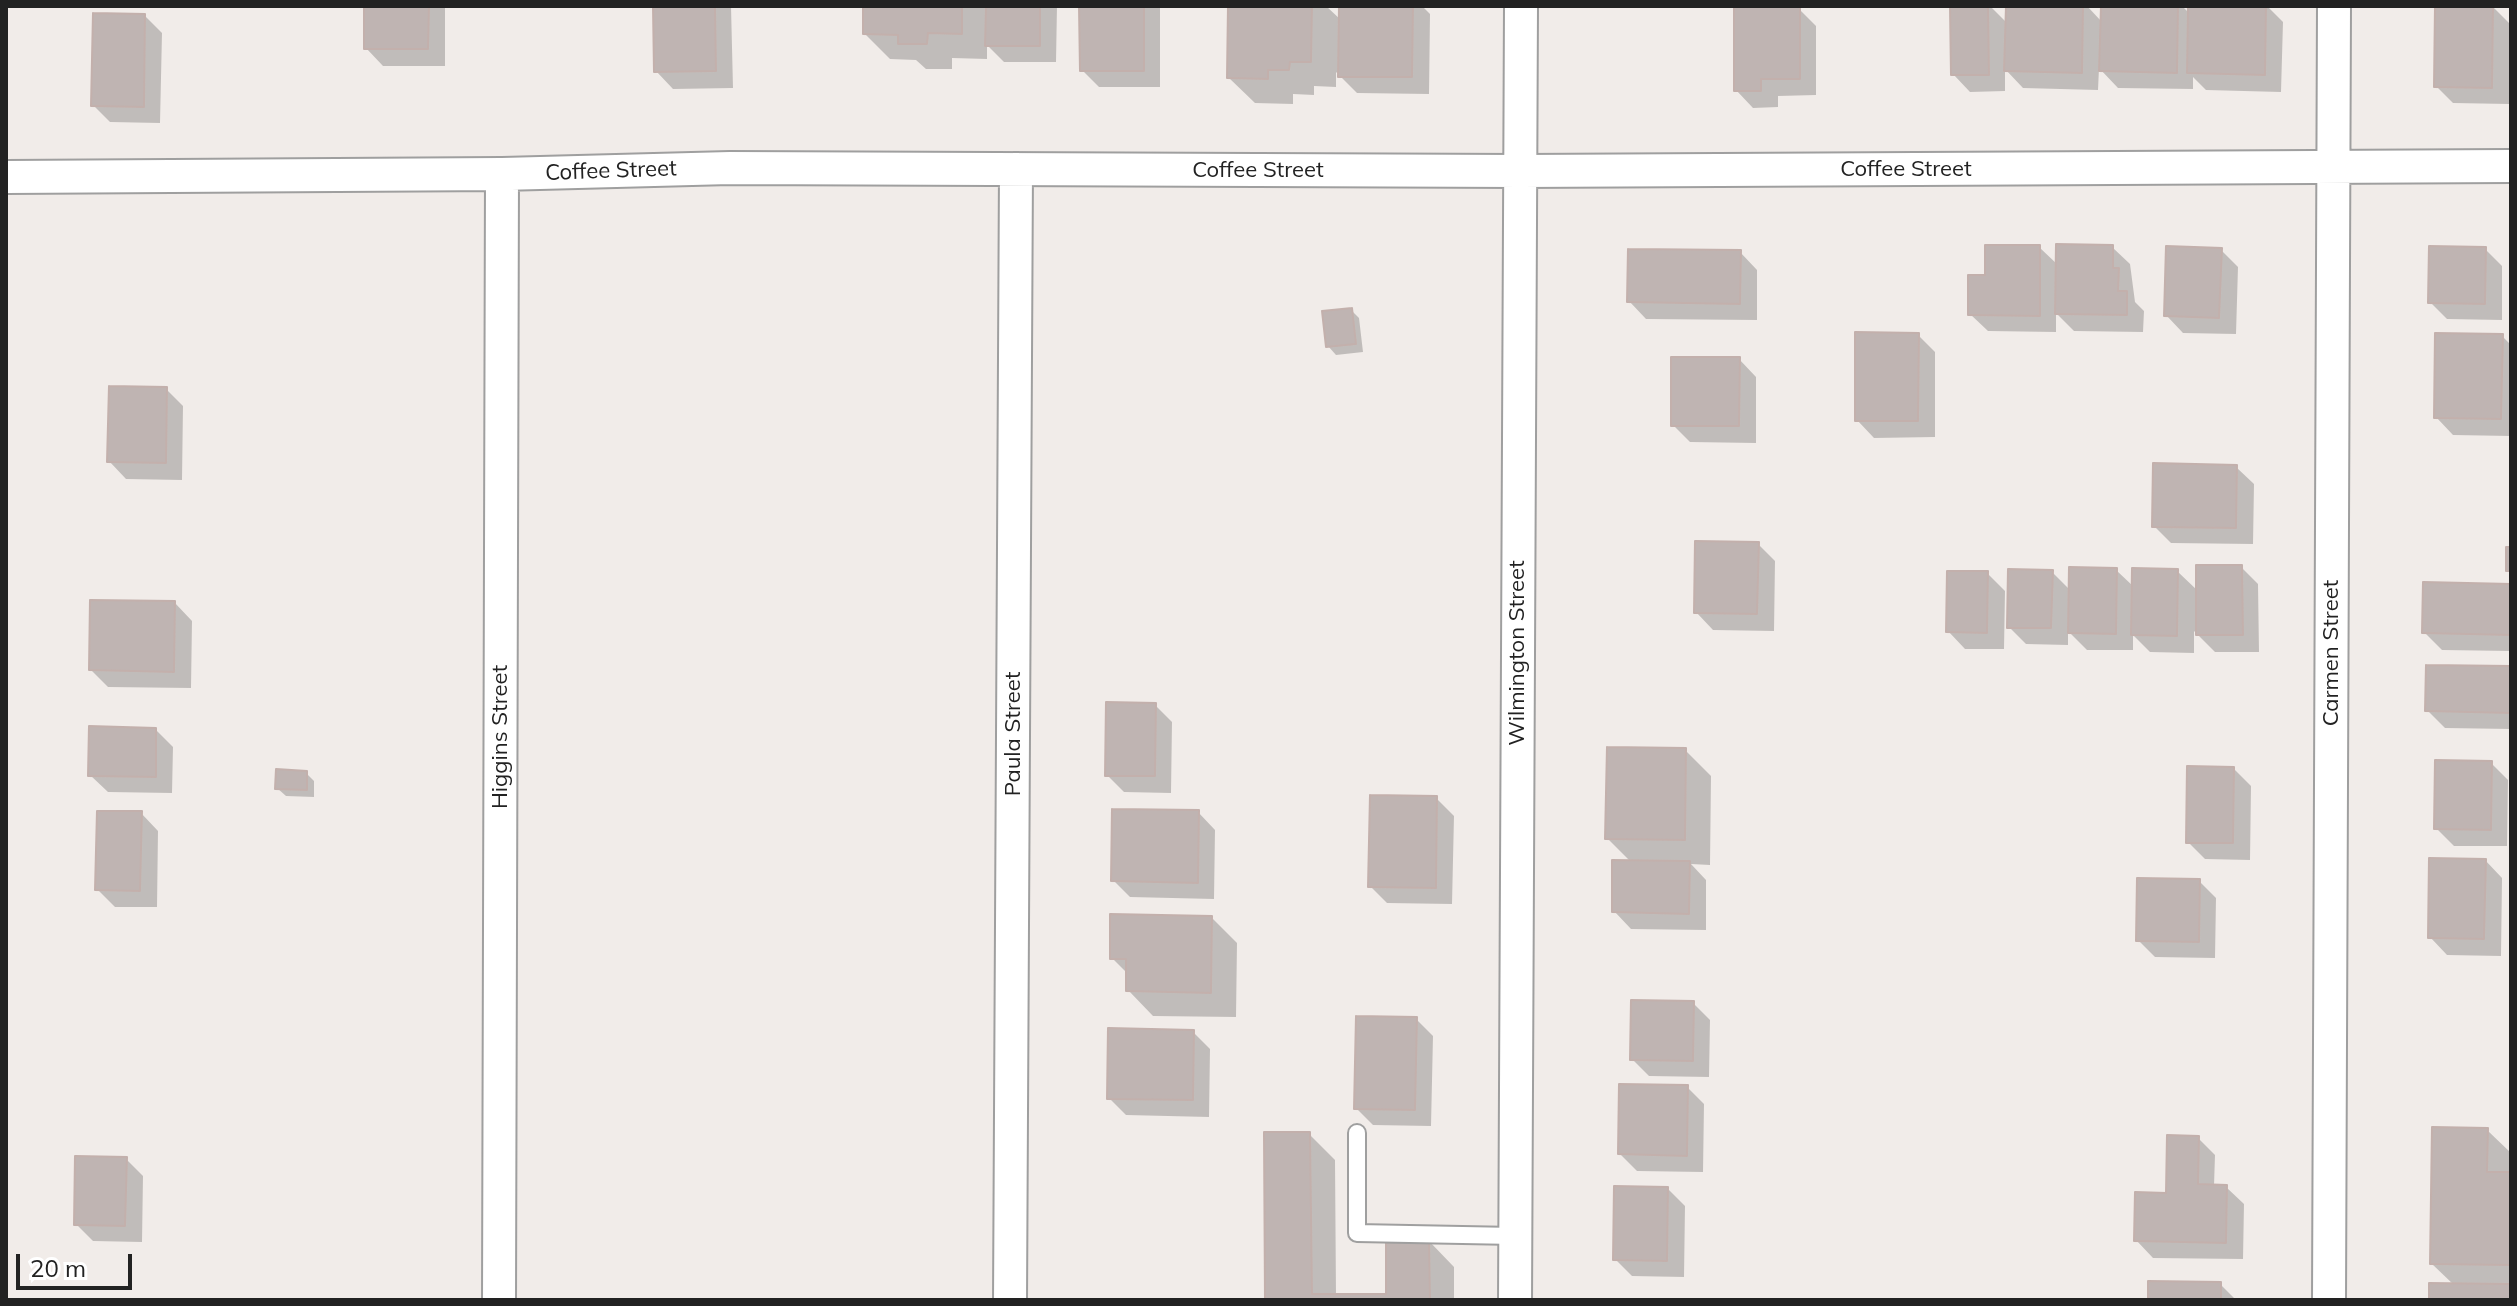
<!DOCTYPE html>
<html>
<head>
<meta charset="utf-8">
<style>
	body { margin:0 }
	#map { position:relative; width:2517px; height:1306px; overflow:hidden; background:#f1ece9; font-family:Mulish,sans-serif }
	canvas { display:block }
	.frame { position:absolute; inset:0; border:8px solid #222; pointer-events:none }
	.scale { position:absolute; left:16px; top:1254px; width:116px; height:36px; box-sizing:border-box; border:4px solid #222; border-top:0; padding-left:10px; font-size:24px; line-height:28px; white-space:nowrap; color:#222; -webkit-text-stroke:6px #fff; paint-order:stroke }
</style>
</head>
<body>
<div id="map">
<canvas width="2517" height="1306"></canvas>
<div class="frame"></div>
<div class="scale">20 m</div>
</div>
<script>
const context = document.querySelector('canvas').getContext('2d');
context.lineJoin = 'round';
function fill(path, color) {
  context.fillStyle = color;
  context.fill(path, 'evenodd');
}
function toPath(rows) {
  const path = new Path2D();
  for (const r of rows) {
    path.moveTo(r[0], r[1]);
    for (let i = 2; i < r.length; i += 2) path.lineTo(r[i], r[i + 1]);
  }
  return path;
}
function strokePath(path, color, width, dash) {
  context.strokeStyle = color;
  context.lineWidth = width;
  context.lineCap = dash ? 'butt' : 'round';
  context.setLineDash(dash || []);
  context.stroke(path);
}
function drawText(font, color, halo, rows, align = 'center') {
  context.font = font + ' Mulish,sans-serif';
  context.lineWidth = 8;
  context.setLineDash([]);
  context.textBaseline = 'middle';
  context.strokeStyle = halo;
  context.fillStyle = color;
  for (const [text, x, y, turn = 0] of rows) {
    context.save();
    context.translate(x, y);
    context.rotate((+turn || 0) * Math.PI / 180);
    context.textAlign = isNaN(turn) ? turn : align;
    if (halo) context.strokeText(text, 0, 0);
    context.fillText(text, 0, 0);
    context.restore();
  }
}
fill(toPath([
	[366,6,445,6,445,66,383,66,366,48],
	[655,6,731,6,733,88,673,89,656,71],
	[865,6,1057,6,1056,62,1004,62,987,45,987,59,952,58,952,69,926,69,916,60,890,59,865,34],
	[1081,6,1160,6,1160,87,1099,87,1082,70],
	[1230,6,1326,6,1341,20,1341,6,1422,6,1430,14,1429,94,1357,93,1336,72,1336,87,1314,86,1314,95,1293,94,1293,104,1255,103,1229,78],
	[1952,6,1990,6,2007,23,2008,6,2087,6,2102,22,2103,6,2182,6,2190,14,2190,6,2267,6,2283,22,2281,92,2206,90,2193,77,2193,89,2118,88,2099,68,2098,90,2023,88,2005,69,2005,91,1970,92,1953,74],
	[2437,6,2493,7,2510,24,2509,104,2453,103,2436,86],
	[1799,9,1816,26,1816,95,1778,96,1778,107,1753,108,1736,90],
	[144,15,162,33,160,123,110,122,93,105],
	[2039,247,2058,265,2112,247,2130,264,2135,302,2144,311,2143,332,2074,331,2056,313,2056,332,1988,331,1970,314,1987,277],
	[2485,249,2502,266,2502,320,2447,319,2430,302],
	[2221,250,2238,267,2236,334,2183,333,2166,315],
	[1740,252,1757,270,1757,320,1646,319,1629,301],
	[1351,310,1359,318,1363,352,1336,355,1328,346],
	[1918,335,1935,352,1935,437,1874,438,1857,420],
	[2502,336,2511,345,2511,436,2453,435,2436,417],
	[1739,359,1756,377,1756,443,1690,442,1673,425],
	[166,389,183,406,182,480,126,479,109,461],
	[2236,467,2254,484,2253,544,2171,543,2154,526],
	[1758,544,1775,561,1774,631,1713,630,1696,612],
	[2241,567,2258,584,2259,652,2215,652,2194,631,2194,653,2150,652,2133,635,2133,650,2087,650,2068,631,2068,645,2026,644,2009,627,2052,572,2071,591,2116,570,2134,587,2177,571,2198,591],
	[1987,573,2005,591,2004,649,1965,649,1948,631],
	[2511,586,2511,651,2442,650,2424,632],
	[175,603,192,621,191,688,108,687,91,670],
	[2511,668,2511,729,2445,728,2427,710],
	[1155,705,1172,722,1171,793,1124,792,1107,775],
	[156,730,173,747,172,793,108,792,90,775],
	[1685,750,1711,776,1710,865,1691,864,1706,880,1706,930,1631,929,1614,911,1631,862,1607,838],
	[2491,763,2508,780,2507,846,2454,846,2436,828],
	[2234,769,2251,786,2250,860,2205,859,2188,842],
	[306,773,314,781,314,797,286,796,277,788],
	[1436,798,1454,816,1452,904,1387,903,1370,886],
	[1198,812,1215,830,1214,899,1130,897,1113,880],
	[141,813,158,831,157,907,115,907,97,889],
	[2485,860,2502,878,2501,956,2447,955,2430,937],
	[2199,881,2216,898,2215,958,2155,957,2138,940],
	[1212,918,1237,943,1236,1017,1153,1016,1128,990,1128,974,1112,958],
	[1693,1003,1710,1020,1709,1077,1649,1076,1632,1059],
	[1416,1019,1433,1036,1431,1126,1373,1125,1356,1108],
	[1193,1032,1210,1049,1209,1117,1126,1115,1109,1098],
	[1687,1087,1704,1104,1703,1172,1637,1171,1620,1154],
	[2487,1130,2511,1153,2511,1300,2431,1300,2454,1285,2432,1264],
	[1309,1134,1335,1160,1336,1296,1388,1296,1429,1241,1454,1267,1454,1300,1267,1300],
	[2198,1138,2215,1155,2214,1186,2226,1187,2244,1204,2243,1259,2153,1258,2136,1240,2168,1195],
	[126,1159,143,1176,142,1242,93,1241,76,1224],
	[1668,1189,1685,1206,1684,1277,1632,1276,1615,1259],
	[2220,1284,2236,1300,2150,1300]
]), '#0003');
const building = toPath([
	[364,6,429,6,428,49,364,49,364,6],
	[653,6,715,6,716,71,654,72,653,6],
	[863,6,962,6,962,34,928,33,927,44,898,44,898,35,863,34,863,6],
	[986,6,1040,6,1040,46,985,46,986,6],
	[1079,6,1144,6,1144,71,1080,71,1079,6],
	[1228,6,1312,6,1311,62,1290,62,1289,70,1268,70,1268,79,1227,78,1228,6],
	[1339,6,1413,6,1412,77,1338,77,1339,6],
	[1950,6,1988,6,1989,75,1951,75,1950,6],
	[2006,6,2083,6,2082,73,2004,71,2006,6],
	[2101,6,2178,6,2177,73,2099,71,2101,6],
	[2188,6,2266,6,2265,75,2187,73,2188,6],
	[2435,6,2493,6,2492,88,2434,87,2435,6],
	[1734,7,1800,7,1800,79,1761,79,1761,91,1734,91,1734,7],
	[93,13,145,14,144,107,91,106,93,13],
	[2056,244,2113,245,2113,268,2119,268,2118,291,2127,291,2127,315,2055,314,2056,244],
	[1985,245,2040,245,2040,316,1968,315,1968,275,1985,275,1985,245],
	[2166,246,2222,248,2219,318,2164,316,2166,246],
	[2429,246,2486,247,2485,304,2428,303,2429,246],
	[1628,249,1741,250,1740,304,1627,302,1628,249],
	[1352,308,1356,344,1326,347,1322,311,1352,308],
	[1855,332,1919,333,1918,421,1855,421,1855,332],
	[2435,333,2503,334,2501,419,2434,418,2435,333],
	[1671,357,1740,357,1739,426,1671,426,1671,357],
	[109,386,167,387,166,463,107,462,109,386],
	[2153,463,2237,465,2236,528,2152,527,2153,463],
	[1695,541,1759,542,1757,614,1694,613,1695,541],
	[2506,547,2511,547,2511,571,2506,571,2506,547],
	[2196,565,2242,565,2243,635,2196,635,2196,565],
	[2069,567,2117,568,2116,634,2068,633,2069,567],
	[2132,568,2178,569,2177,636,2131,635,2132,568],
	[2008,569,2053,570,2051,628,2007,628,2008,569],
	[1947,571,1988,571,1987,633,1946,632,1947,571],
	[2423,582,2511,584,2511,635,2422,633,2423,582],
	[90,600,175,601,174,672,89,670,90,600],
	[2426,665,2511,666,2511,713,2425,711,2426,665],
	[1106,702,1156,703,1155,776,1105,776,1106,702],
	[89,726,156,728,156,777,88,776,89,726],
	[1607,747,1686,748,1685,840,1605,839,1607,747],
	[2435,760,2492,761,2491,830,2434,829,2435,760],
	[2187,766,2234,767,2233,843,2186,843,2187,766],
	[276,769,307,771,307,790,275,789,276,769],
	[1370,795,1437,796,1436,888,1368,887,1370,795],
	[1112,809,1199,810,1198,883,1111,881,1112,809],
	[97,811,142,811,140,891,95,890,97,811],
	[2429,858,2486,859,2484,939,2428,938,2429,858],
	[1612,860,1690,861,1689,914,1612,912,1612,860],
	[2137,878,2200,879,2199,942,2136,941,2137,878],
	[1110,914,1212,916,1211,993,1126,991,1126,959,1110,959,1110,914],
	[1631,1000,1694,1001,1693,1061,1630,1060,1631,1000],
	[1356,1016,1417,1017,1415,1110,1354,1109,1356,1016],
	[1108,1028,1194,1030,1193,1100,1107,1099,1108,1028],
	[1619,1084,1688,1085,1687,1156,1618,1154,1619,1084],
	[2432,1127,2488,1128,2487,1172,2511,1172,2511,1265,2430,1264,2432,1127],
	[1264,1132,1310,1132,1312,1294,1386,1294,1386,1239,1429,1239,1430,1300,1265,1300,1264,1132],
	[2167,1135,2199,1136,2198,1184,2227,1185,2226,1243,2134,1241,2135,1192,2166,1193,2167,1135],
	[75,1156,127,1157,125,1226,74,1225,75,1156],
	[1614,1186,1668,1187,1667,1261,1613,1260,1614,1186],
	[2148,1281,2221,1282,2221,1300,2148,1300,2148,1281],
	[2429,1283,2511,1284,2511,1300,2429,1300,2429,1283]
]);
fill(building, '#bfb4b2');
strokePath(building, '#c3b0ac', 2);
const lane = toPath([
	[1357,1133,1357,1233,1515,1236]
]);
const street = toPath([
	[6,177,502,174,730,168,1521,171,2511,166],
	[499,1300,502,174],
	[1010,1300,1016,169],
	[1515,1300,1521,6],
	[2329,1300,2334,6]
]);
strokePath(lane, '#9f9f9f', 20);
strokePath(street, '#9f9f9f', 36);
strokePath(lane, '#fff', 16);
strokePath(street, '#fff', 32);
drawText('22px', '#222', '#fff', [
	["Coffee Street",1906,169],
	["Coffee Street",1258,170],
	["Coffee Street",611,171,-2],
	["Wilmington Street",1517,653,-90],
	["Carmen Street",2331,653,-90],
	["Paula Street",1013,734,-90],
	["Higgins Street",500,737,-90]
]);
</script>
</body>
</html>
